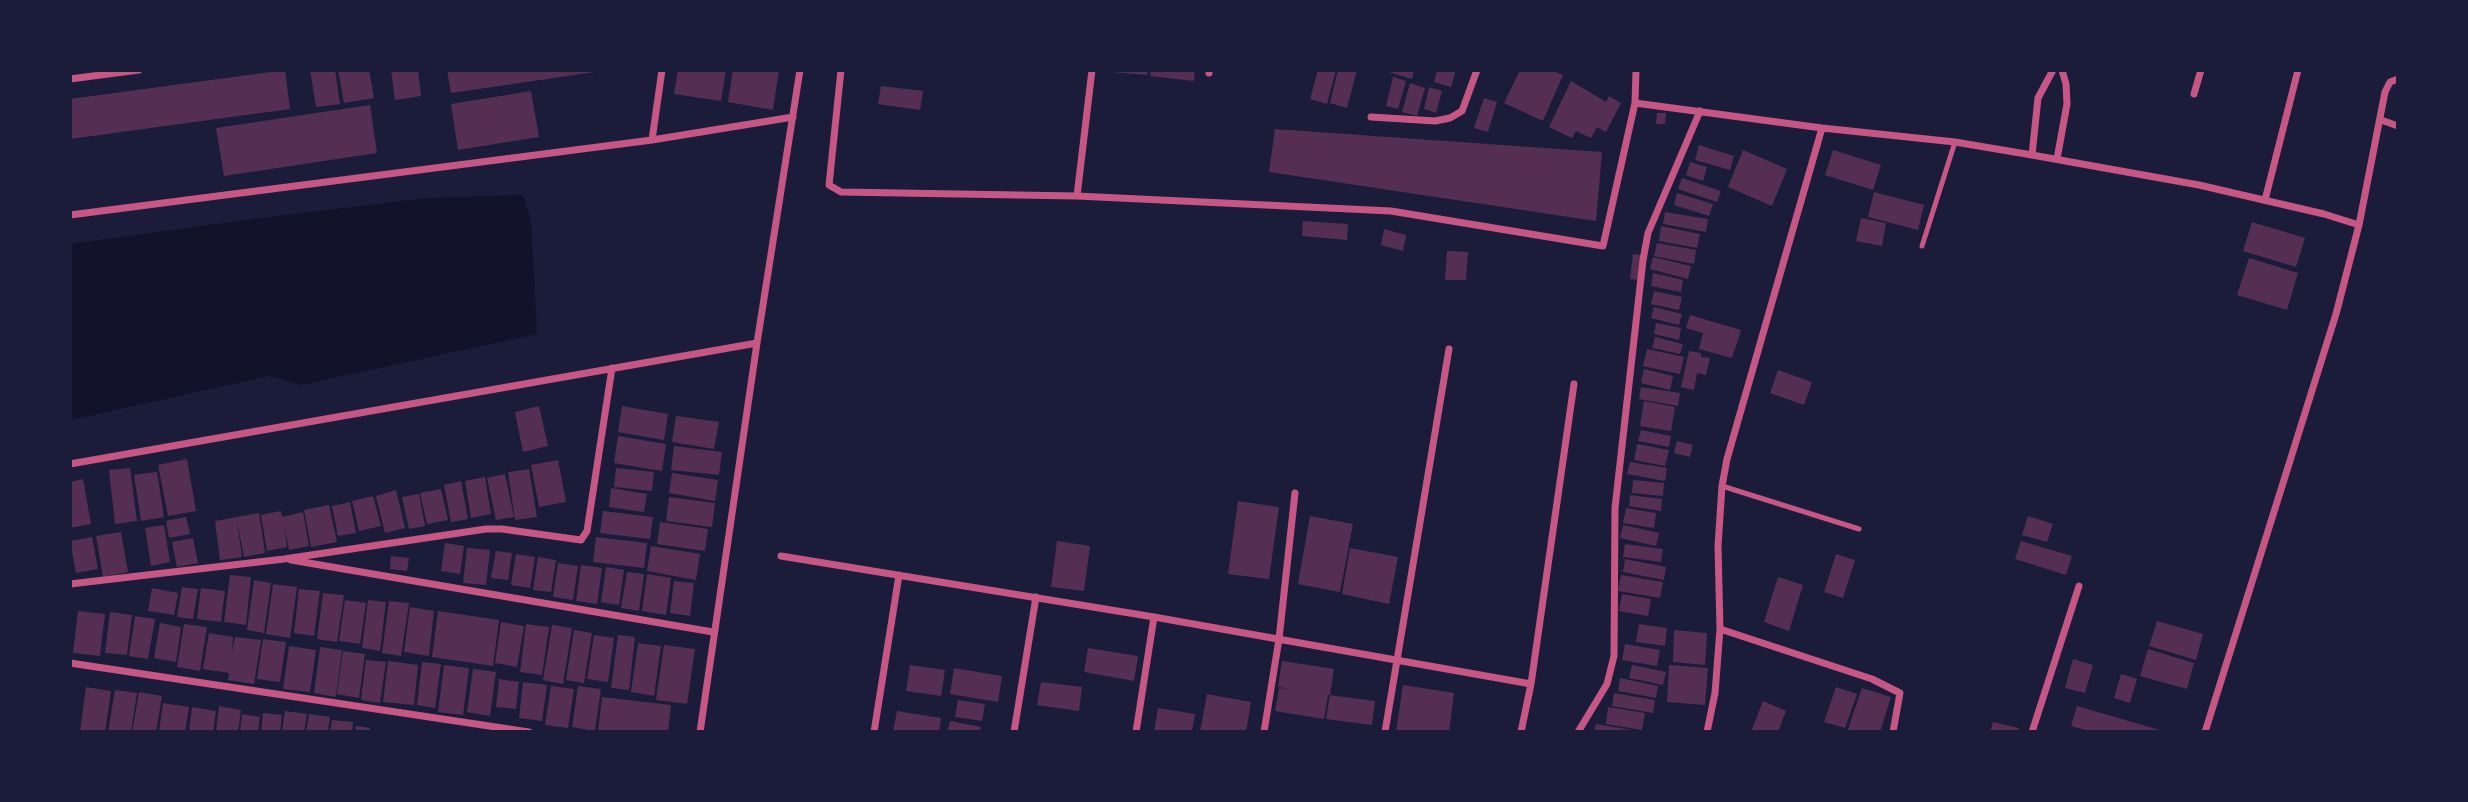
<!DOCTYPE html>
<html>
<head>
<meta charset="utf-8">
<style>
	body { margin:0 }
	#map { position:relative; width:2468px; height:802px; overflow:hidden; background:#1b1b3a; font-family:"Nunito Sans",sans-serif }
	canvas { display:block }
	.frame { position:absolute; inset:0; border:72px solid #1b1b3a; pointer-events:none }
</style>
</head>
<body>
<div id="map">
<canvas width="2468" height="802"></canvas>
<div class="frame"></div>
</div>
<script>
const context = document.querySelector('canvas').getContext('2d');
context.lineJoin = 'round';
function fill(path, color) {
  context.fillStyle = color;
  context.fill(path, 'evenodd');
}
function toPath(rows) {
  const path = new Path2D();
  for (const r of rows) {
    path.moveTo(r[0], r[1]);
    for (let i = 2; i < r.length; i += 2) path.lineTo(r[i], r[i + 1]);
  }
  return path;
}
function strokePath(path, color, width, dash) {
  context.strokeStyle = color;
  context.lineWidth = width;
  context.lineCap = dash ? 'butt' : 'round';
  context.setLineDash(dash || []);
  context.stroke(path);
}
fill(toPath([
	[523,195,531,220,537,334,301,385,269,376,70,420,70,244,261,218,427,198]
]), '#12122b');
fill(toPath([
	[285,70,290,109,70,139,70,99],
	[310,70,335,70,340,104,316,107],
	[338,70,369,70,374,98,344,103],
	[391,70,418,70,421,96,395,100],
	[447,70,594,70,595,72,451,93],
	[678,70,726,70,721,101,674,94],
	[733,70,779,70,773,110,728,102],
	[1112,70,1148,70,1147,75,1112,72],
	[1151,70,1195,70,1194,81,1150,76],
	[1318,70,1336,70,1327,104,1310,99],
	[1338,70,1357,70,1347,108,1330,103],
	[1382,70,1414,70,1412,79],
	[1437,70,1456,70,1451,87,1434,82],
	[1520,70,1551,70,1563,75,1543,121,1504,103],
	[1393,77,1406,81,1398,109,1386,106],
	[1571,81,1606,102,1609,96,1621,103,1606,132,1597,127,1591,138,1576,131,1572,138,1549,127],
	[1410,83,1425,88,1417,116,1402,112],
	[881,86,923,91,920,110,878,104],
	[1429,87,1442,91,1436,113,1424,109],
	[531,91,539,137,458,150,451,104],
	[1484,98,1497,102,1488,132,1474,128],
	[370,105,377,153,224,176,216,128],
	[1657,113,1666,113,1665,124,1656,124],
	[1275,129,1602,152,1596,221,1269,172],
	[1699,145,1734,156,1730,170,1695,160],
	[1743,150,1787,169,1772,206,1728,187],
	[1833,150,1881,165,1873,190,1825,175],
	[1690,162,1707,167,1703,181,1686,175],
	[1682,178,1721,191,1717,202,1678,189],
	[1874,192,1924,205,1918,230,1868,217],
	[1677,193,1713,204,1709,216,1674,205],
	[1665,212,1708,219,1706,232,1663,224],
	[1861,218,1886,223,1882,246,1856,241],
	[1303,221,1348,224,1347,240,1302,236],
	[2252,222,2305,238,2296,267,2243,251],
	[1661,226,1700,234,1697,248,1659,241],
	[1384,229,1406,235,1403,251,1381,245],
	[1657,243,1696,250,1694,264,1654,256],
	[1447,251,1468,252,1466,280,1445,280],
	[1633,254,1641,255,1638,280,1630,279],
	[1653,257,1691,266,1688,279,1650,269],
	[2249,258,2298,273,2287,310,2237,295],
	[1653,273,1683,280,1681,292,1651,286],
	[1654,291,1682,297,1679,310,1651,304],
	[1654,307,1682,314,1679,325,1651,318],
	[1690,315,1741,330,1732,358,1699,349,1703,333,1686,328],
	[1656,323,1681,328,1679,340,1654,334],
	[1655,337,1683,344,1680,354,1652,348],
	[1647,349,1684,357,1680,374,1643,366],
	[1689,351,1701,353,1701,357,1710,358,1706,375,1697,373,1694,390,1681,387],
	[1644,369,1673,376,1670,390,1641,383],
	[1778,370,1812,382,1804,405,1770,393],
	[1641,387,1680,393,1678,406,1639,399],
	[1644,401,1675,407,1671,431,1640,426],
	[539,406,548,446,523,452,515,412],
	[622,406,668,414,664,440,618,432],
	[676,416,719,422,714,449,672,442],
	[1641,430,1671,436,1669,447,1638,441],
	[618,436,666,444,662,471,614,463],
	[1677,441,1693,445,1690,457,1674,453],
	[1637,444,1669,450,1665,466,1634,460],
	[674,446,722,452,719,475,671,470],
	[187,459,196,511,168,516,158,465],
	[558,460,566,502,539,507,531,465],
	[1630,462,1667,468,1665,481,1627,474],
	[130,468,137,521,115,524,109,470],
	[616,468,654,472,652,491,614,487],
	[529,469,537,517,515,520,508,472],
	[157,472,164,517,141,521,134,475],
	[672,473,718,480,715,501,669,493],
	[505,474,514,517,496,520,487,478],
	[485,477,491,514,471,518,465,481],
	[83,479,91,524,70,528,70,482],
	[1633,480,1664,483,1663,496,1632,493],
	[461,481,468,519,451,522,444,485],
	[611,488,647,494,644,512,609,507],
	[441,489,448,520,427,524,420,493],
	[396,490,405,528,385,533,376,496],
	[419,494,425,526,409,529,402,497],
	[1630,495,1662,499,1661,511,1629,506],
	[373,496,381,526,359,531,352,501],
	[669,497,715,503,712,527,666,521],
	[1238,501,1279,507,1269,579,1228,574],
	[350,502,356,533,338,536,332,506],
	[329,505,337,542,311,547,304,510],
	[1626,508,1656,513,1654,528,1623,523],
	[281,511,282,517,303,512,309,546,289,550,284,524,287,547,267,551,261,515],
	[603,511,653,517,650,539,600,533],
	[259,513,265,553,244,557,237,521,242,557,220,560,215,521],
	[1310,516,1353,524,1340,592,1298,584],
	[2028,516,2053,524,2047,542,2022,535],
	[186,517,190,534,169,538,166,521],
	[660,522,708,529,705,551,657,544],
	[164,525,170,562,151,566,145,528],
	[1623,525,1659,533,1656,546,1620,538],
	[121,532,128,572,103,577,96,536],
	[92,537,98,569,76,573,70,541],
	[596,537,647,543,644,568,593,562],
	[193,538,198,563,177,567,172,542],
	[1057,541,1090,546,1084,591,1051,587],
	[2021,541,2072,556,2066,575,2015,559],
	[445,543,464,546,460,574,441,571],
	[1625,544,1663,549,1661,562,1623,557],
	[651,546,700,554,696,580,647,571],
	[467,548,490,550,486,585,463,583],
	[1350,548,1398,557,1389,604,1342,594],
	[496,551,512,553,508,580,491,578],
	[516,554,535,557,530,588,511,585],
	[1836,554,1855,560,1843,598,1824,592],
	[391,556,409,558,407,571,390,569],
	[538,557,556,560,551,592,533,590],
	[1625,559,1666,567,1664,580,1623,572],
	[558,563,578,566,573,600,553,597],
	[581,565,602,568,597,604,576,601],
	[606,567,624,570,619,605,601,602],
	[627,572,644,574,639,611,621,608],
	[647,574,671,578,666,615,642,611],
	[230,575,251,577,246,625,224,622],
	[1621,575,1663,582,1660,598,1618,591],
	[1778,577,1803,585,1789,631,1764,622],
	[254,580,271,583,264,633,247,630],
	[674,581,694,583,690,616,670,613],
	[273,584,297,587,290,638,266,634],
	[182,587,198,589,193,619,177,617],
	[152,588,178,593,174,615,148,611],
	[201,588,225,591,221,622,197,619],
	[299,589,320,591,314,636,294,633],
	[323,593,344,595,337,642,317,639],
	[1622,594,1651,599,1648,616,1619,611],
	[345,600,366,603,360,644,339,641],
	[368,600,386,602,380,651,362,648],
	[389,601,409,603,401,656,382,653],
	[410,607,434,611,429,656,404,652],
	[78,611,105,614,100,656,73,653],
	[438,611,499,620,493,666,432,657],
	[110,612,132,615,127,655,105,653],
	[135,616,155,619,148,659,129,656],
	[2157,621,2203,634,2196,660,2149,646],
	[501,622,524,626,517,667,495,663],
	[160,623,181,627,176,662,154,658],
	[184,624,207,627,200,671,177,667],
	[526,624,549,627,542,675,520,672],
	[1639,624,1667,628,1665,646,1636,642],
	[552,625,572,628,563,684,543,680],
	[574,630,592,633,584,683,566,680],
	[1674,630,1707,633,1705,665,1673,662],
	[209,633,233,637,232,653,235,637,261,640,254,684,228,680,229,673,203,669],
	[594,635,614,638,608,682,587,679],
	[618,635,635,637,629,690,611,688],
	[263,639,286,642,280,682,257,679],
	[638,643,661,646,654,696,631,692],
	[1625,644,1660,650,1657,666,1622,660],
	[664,645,695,649,687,704,656,700],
	[289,646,316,650,310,692,283,689],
	[320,647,342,650,336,697,314,693],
	[1088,648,1138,656,1134,681,1084,672],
	[2148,649,2194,663,2187,689,2140,676],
	[343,651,365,654,359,698,337,694],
	[2073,659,2093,665,2085,693,2065,688],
	[366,660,386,662,380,703,361,700],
	[388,661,418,665,414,705,383,702],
	[1282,661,1334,669,1330,695,1375,701,1372,725,1326,719,1330,695,1328,695,1324,719,1275,711,1279,688,1292,689,1278,687],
	[422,662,441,664,435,708,417,705],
	[444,665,469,668,463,715,438,712],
	[910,665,945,670,941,696,906,691],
	[1632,665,1666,672,1663,685,1629,678],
	[1669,665,1708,668,1705,705,1667,702],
	[954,668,1002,676,998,702,950,694],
	[473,669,496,672,490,716,467,712],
	[2121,674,2137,679,2130,703,2114,698],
	[1620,678,1658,686,1656,698,1618,691],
	[499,679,519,682,516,709,496,707],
	[523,682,547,685,542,721,519,718],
	[1041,682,1082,687,1079,711,1037,705],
	[1403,685,1454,693,1449,732,1396,732],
	[551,686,574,689,568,728,545,725],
	[578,686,601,689,595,731,572,727],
	[86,687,111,691,105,732,80,732],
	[1836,687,1857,694,1845,728,1824,722],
	[1862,688,1891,697,1880,732,1847,732],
	[115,690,137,693,131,732,108,732],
	[139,692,162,696,156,732,132,732],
	[1614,693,1655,700,1653,713,1612,706],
	[1207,694,1251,702,1246,732,1200,732],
	[602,697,671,705,668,732,598,731],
	[958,700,985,704,982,721,955,717],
	[1763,701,1786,711,1778,732,1751,732],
	[163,703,189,707,185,732,159,732],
	[219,706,241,710,238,732,216,732],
	[2077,706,2163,731,2163,732,2093,732,2071,726],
	[192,707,216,711,213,732,189,732],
	[1608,707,1645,713,1642,730,1606,724],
	[1158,708,1195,714,1192,732,1154,732],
	[285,711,307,714,304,732,282,732],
	[897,711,941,718,939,732,893,732],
	[263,713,282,715,280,732,261,732],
	[242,714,260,717,258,732,240,732],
	[309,714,330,717,328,732,306,732],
	[332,720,353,722,352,732,330,732],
	[950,721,981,727,980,732,947,732],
	[1993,722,2019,728,2018,732,1990,732],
	[1596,724,1638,731,1638,732,1594,732],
	[356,726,370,728,370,732,355,732]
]), '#542f53');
strokePath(toPath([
	[1922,246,1955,142],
	[1722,486,1859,529]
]), '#c65784', 5);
strokePath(toPath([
	[841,70,829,185,841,192,1077,196,1391,211,1603,246,1635,103,1636,70],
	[1209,73,1209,70],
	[70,79,139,70],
	[2194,94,2201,70],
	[1635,103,1822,128,1955,142,2032,155,2199,185,2324,214,2359,225,2336,314,2205,732],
	[1371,117,1435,121,1450,118,1462,111,1477,70],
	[2381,120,2398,126],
	[652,140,662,70],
	[2032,155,2038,98,2053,70],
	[2057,159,2067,104,2066,84,2062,70],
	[1077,196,1092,70],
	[2265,200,2298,70],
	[70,215,652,140,793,117],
	[2359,225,2385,92,2390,82,2398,79],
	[70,464,757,343,800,70],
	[781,556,1154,617,1531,684],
	[291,560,713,632],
	[70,584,284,559,486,529,502,529,581,540,587,531,612,368],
	[1720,629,1872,679,1900,693,1893,732],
	[70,663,529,732],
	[700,732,757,343],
	[874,732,899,575],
	[1014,732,1036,597],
	[1136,732,1154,617],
	[1264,732,1279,639,1295,493],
	[1385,732,1449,349],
	[1521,732,1531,684,1574,384],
	[1578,732,1607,684,1614,656,1615,508,1643,260,1648,233,1700,111],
	[1707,732,1715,693,1720,629,1718,546,1722,486,1727,459,1822,128],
	[2032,732,2079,586]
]), '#c65784', 7);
</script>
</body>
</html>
